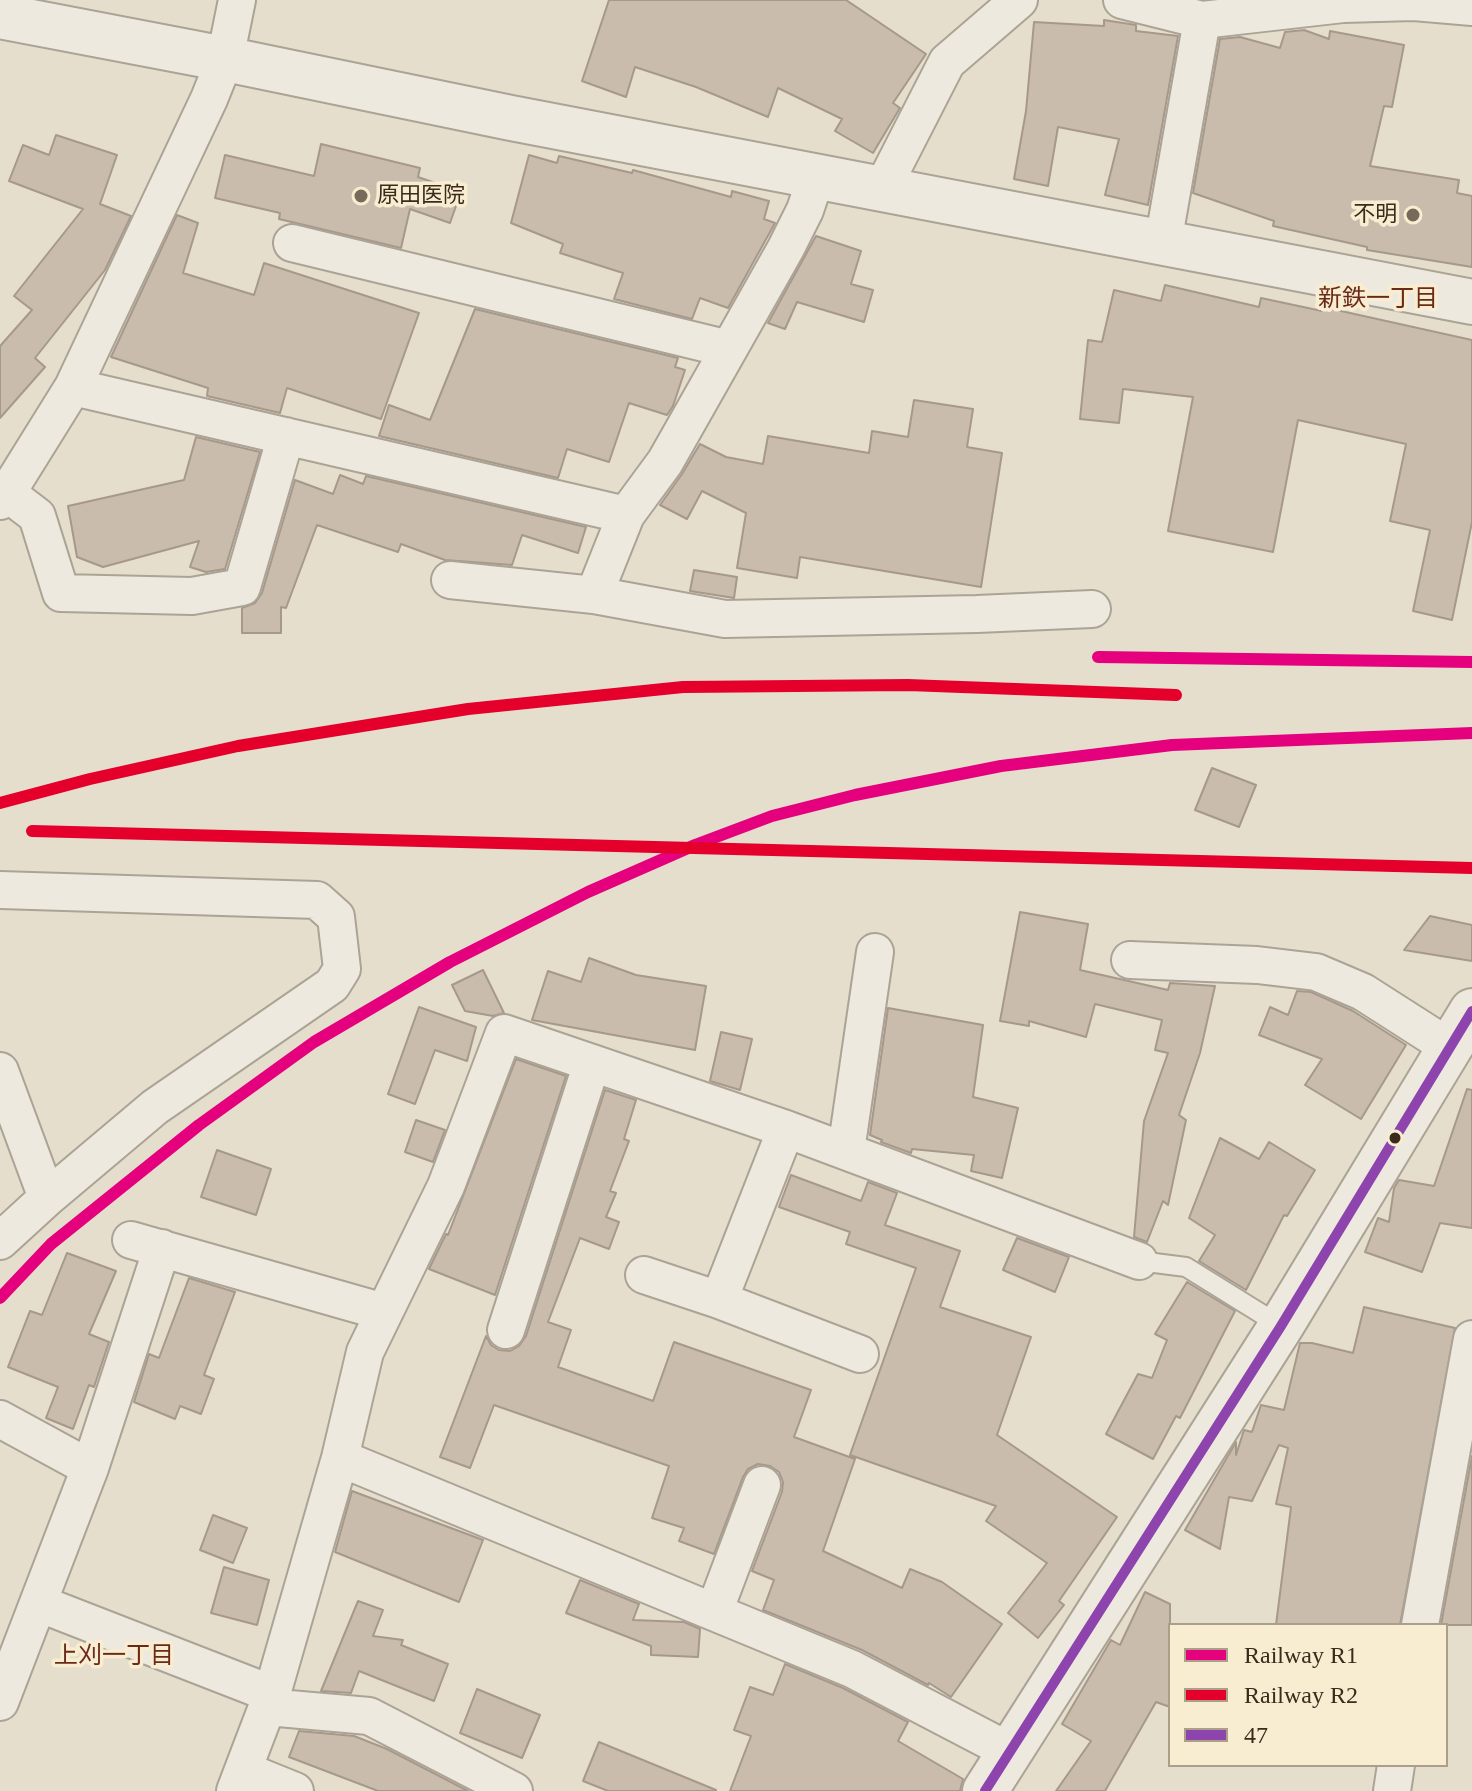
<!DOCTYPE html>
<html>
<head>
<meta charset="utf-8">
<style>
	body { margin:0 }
	#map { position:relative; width:1472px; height:1791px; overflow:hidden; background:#e6decc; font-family:"Times New Roman",serif }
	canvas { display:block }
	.legend { position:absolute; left:1168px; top:1623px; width:280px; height:144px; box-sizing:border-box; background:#f8ecd1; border:2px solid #ac9f89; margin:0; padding:10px 14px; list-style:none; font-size:24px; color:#3a2b1d }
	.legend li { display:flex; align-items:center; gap:16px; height:40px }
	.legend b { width:40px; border:2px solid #ac9f89 }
</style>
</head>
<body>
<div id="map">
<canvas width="1472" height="1791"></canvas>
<ul class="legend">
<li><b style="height:10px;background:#e5007d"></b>Railway R1</li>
<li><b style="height:10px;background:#e4002b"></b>Railway R2</li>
<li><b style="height:10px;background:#8e44ad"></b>47</li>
</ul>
</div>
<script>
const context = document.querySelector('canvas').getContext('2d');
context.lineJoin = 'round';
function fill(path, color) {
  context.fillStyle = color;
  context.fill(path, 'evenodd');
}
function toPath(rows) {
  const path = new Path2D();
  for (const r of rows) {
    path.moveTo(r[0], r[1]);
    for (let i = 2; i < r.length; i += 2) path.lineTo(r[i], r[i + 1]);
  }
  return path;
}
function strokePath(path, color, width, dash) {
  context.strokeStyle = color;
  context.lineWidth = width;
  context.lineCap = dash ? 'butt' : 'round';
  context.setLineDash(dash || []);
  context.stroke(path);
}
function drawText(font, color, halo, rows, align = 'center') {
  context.font = font + ' "Times New Roman","Noto Sans JP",serif';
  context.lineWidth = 7;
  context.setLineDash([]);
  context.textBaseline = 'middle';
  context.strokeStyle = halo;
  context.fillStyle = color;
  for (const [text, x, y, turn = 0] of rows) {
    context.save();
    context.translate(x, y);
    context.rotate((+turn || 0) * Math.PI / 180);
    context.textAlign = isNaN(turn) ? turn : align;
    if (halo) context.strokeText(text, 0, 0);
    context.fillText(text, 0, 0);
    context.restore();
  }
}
const building = toPath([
	[609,0,846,0,926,54,893,103,900,108,873,153,835,131,842,119,778,88,768,117,696,87,635,67,626,97,582,81,609,0],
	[1104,20,1136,25,1136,31,1178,36,1148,205,1105,195,1119,139,1058,127,1048,186,1014,179,1026,111,1034,22,1104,26,1104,20],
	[1304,30,1329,39,1330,31,1404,45,1392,107,1384,106,1370,166,1459,180,1457,193,1472,196,1472,267,1367,250,1367,247,1273,226,1274,221,1193,193,1220,39,1240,37,1280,48,1285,32,1304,30],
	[56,135,117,155,100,204,131,216,105,270,35,358,45,367,0,418,0,346,32,310,14,296,83,209,9,181,23,145,49,155,56,135],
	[321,144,420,168,418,177,461,192,450,223,410,209,401,248,279,219,280,213,215,198,225,155,314,176,321,144],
	[529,155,557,163,559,156,632,173,633,170,731,197,732,191,769,201,764,219,775,223,728,308,700,298,692,319,614,299,623,273,560,253,563,244,511,223,529,155],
	[177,215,198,223,183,273,254,295,264,263,419,313,381,419,287,388,280,413,207,396,208,388,111,357,177,215],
	[816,236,861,251,851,284,873,290,864,322,797,302,785,329,768,323,816,236],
	[1165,285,1259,307,1261,298,1322,311,1323,307,1472,340,1472,522,1452,620,1413,611,1430,530,1390,521,1406,444,1298,420,1273,552,1168,531,1193,397,1123,389,1119,423,1080,419,1088,340,1102,342,1114,290,1161,301,1165,285],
	[475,309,678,358,675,367,685,370,673,406,667,415,629,403,609,462,567,449,558,478,379,436,389,405,430,420,475,309],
	[914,400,973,409,967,447,1002,453,981,587,800,557,797,578,737,568,746,513,702,491,687,519,660,505,682,474,700,444,726,457,763,464,768,436,869,453,872,431,908,437,914,400],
	[196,437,260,452,225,569,206,572,190,567,199,541,103,567,77,557,68,506,184,480,196,437],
	[340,475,363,484,366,476,586,527,578,553,522,535,512,565,445,560,401,544,398,552,317,525,286,608,281,607,281,633,242,633,242,608,255,603,262,593,295,480,333,494,340,475],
	[694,570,737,577,734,598,690,591,694,570],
	[1212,768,1256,785,1239,827,1195,810,1212,768],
	[1020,912,1088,924,1080,970,1168,990,1170,983,1215,986,1200,1053,1179,1115,1186,1120,1168,1205,1163,1201,1147,1242,1134,1237,1144,1121,1168,1053,1155,1050,1162,1020,1095,1004,1086,1037,1029,1021,1029,1026,1000,1021,1020,912],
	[1430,916,1472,925,1472,961,1404,950,1430,916],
	[589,958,636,975,706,986,695,1050,532,1020,548,971,581,982,589,958],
	[483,970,504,1013,493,1016,465,1011,452,985,483,970],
	[1297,991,1311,992,1353,1011,1406,1045,1361,1119,1305,1085,1322,1059,1259,1035,1270,1007,1288,1015,1297,991],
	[419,1007,476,1027,467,1061,435,1050,415,1104,388,1094,419,1007],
	[888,1008,983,1025,973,1097,1018,1108,1002,1178,971,1171,974,1155,912,1149,911,1153,881,1142,882,1140,870,1135,888,1008],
	[721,1032,752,1039,740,1090,710,1081,721,1032],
	[516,1059,566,1076,495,1295,429,1269,446,1234,448,1235,516,1059],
	[1467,1089,1472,1090,1472,1228,1440,1223,1422,1272,1365,1252,1378,1218,1389,1222,1394,1188,1399,1180,1434,1186,1467,1089],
	[605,1090,636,1100,624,1139,629,1141,610,1191,616,1193,606,1217,619,1222,609,1249,580,1238,548,1322,571,1330,558,1367,653,1401,674,1342,811,1390,794,1437,855,1459,823,1551,902,1588,910,1569,942,1582,1002,1624,951,1697,929,1683,928,1685,862,1650,763,1610,774,1580,752,1571,782,1492,783,1482,779,1472,770,1466,758,1464,748,1469,743,1477,714,1554,679,1541,684,1528,652,1518,669,1466,494,1405,470,1468,440,1457,486,1336,491,1345,499,1350,510,1351,519,1346,526,1336,605,1090],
	[416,1120,445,1130,433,1162,405,1152,416,1120],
	[1220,1138,1259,1159,1269,1142,1315,1170,1287,1216,1284,1215,1246,1290,1199,1261,1215,1235,1189,1218,1220,1138],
	[217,1150,271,1169,256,1215,201,1197,217,1150],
	[791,1175,861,1201,868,1182,897,1193,885,1225,960,1251,940,1307,1031,1337,997,1435,1117,1517,1059,1601,1064,1605,1038,1638,1008,1613,1047,1563,986,1521,996,1506,850,1455,916,1268,846,1244,850,1232,779,1207,791,1175],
	[1017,1238,1069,1257,1055,1292,1003,1270,1017,1238],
	[67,1253,116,1271,89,1334,109,1342,94,1387,89,1385,73,1429,46,1418,58,1387,8,1367,30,1311,42,1315,67,1253],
	[189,1278,235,1292,204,1375,214,1379,201,1414,180,1406,175,1419,134,1402,149,1354,159,1358,189,1278],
	[1187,1282,1235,1311,1180,1418,1176,1416,1153,1459,1106,1434,1138,1374,1152,1378,1167,1340,1155,1334,1187,1282],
	[1364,1307,1455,1328,1400,1625,1276,1625,1291,1507,1276,1504,1288,1448,1279,1445,1252,1501,1229,1497,1220,1549,1185,1530,1236,1442,1236,1455,1244,1430,1252,1432,1261,1405,1284,1410,1300,1343,1312,1343,1353,1353,1364,1307],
	[1472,1456,1472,1625,1441,1625,1472,1456],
	[352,1491,483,1540,459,1602,335,1552,352,1491],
	[213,1515,247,1528,233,1563,200,1550,213,1515],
	[224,1567,269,1580,257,1625,211,1613,224,1567],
	[580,1580,639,1604,633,1620,684,1622,700,1629,698,1657,651,1655,651,1646,566,1613,580,1580],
	[1145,1592,1170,1604,1170,1707,1156,1702,1105,1791,1056,1791,1091,1741,1062,1724,1111,1640,1120,1645,1145,1592],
	[358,1601,383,1610,373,1636,403,1640,401,1645,448,1664,434,1701,359,1671,351,1693,321,1691,358,1601],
	[785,1664,843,1688,908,1722,898,1741,963,1779,960,1791,730,1791,751,1736,734,1730,750,1687,773,1695,785,1664],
	[477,1689,540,1715,522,1758,460,1733,477,1689],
	[299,1731,354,1736,387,1749,468,1791,378,1791,289,1757,299,1731],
	[599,1742,716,1790,716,1791,608,1791,583,1781,599,1742]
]);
fill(building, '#cabcac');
strokePath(building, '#a6998b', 2);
const service = toPath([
	[1139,1261,1186,1267,1281,1326]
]);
const minor = toPath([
	[1122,0,1202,20,1343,4,1414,2,1472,7],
	[882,189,947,62,1019,0],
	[292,243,729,349],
	[1163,243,1202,20],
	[73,387,626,515,665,462,729,349,786,248,805,210,816,177],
	[7,493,37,516,61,593,192,596,242,587,286,436],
	[0,501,7,493,73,387,209,99,225,59,237,0],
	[450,580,594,595,725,619,977,614,1092,609],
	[594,595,626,515],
	[0,890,317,900,336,917,342,969,332,985,155,1107,47,1198,0,1241],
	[1130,960,1257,965,1316,972,1363,992,1449,1047],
	[0,1071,47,1198],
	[846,1151,875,952],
	[131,1240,384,1312],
	[644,1275,719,1300,860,1354],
	[719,1300,786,1129],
	[506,1330,592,1063],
	[0,1419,90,1468],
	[340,1458,852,1669,1009,1751],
	[38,1603,272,1694],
	[714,1612,762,1485],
	[1420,1625,1472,1339],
	[0,1702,90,1468,162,1248],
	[267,1707,369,1716,514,1791],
	[243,1770,295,1791],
	[235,1791,272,1694,340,1458,365,1352,446,1186,504,1033,786,1129,1139,1261],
	[1392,1791,1396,1765]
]);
const tertiary = toPath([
	[0,16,225,59,511,118,1472,302],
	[985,1791,1281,1326,1472,1011]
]);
strokePath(service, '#aba395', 22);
strokePath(minor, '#aba395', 40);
strokePath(tertiary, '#aba395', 48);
strokePath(service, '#eee9de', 18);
strokePath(minor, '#eee9de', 36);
strokePath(tertiary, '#eee9de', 44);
strokePath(toPath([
	[985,1791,1281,1326,1472,1011]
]), '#8e44ad', 10);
strokePath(toPath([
	[1098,657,1472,662],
	[0,1298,51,1244,199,1125,314,1042,450,962,588,892,695,845,772,816,855,795,1001,766,1172,745,1472,733]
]), '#e5007d', 12);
strokePath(toPath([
	[0,803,90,779,238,746,468,709,683,687,908,685,1176,695],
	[32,831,1472,868]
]), '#e4002b', 12);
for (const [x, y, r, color] of [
	[361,196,8,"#766a5a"],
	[1413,215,8,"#766a5a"],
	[1395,1138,7,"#3a2b1d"]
]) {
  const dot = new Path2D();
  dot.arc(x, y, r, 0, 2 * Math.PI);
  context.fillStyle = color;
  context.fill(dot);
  strokePath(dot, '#f8ecd1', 3);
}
drawText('22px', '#3a2b1d', '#f8ecd1', [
	["原田医院",377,196],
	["不明",1397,215,"right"]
], 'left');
drawText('24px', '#6a2a19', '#f8ecd1', [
	["新鉄一丁目",1378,300],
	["上刈一丁目",114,1657]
]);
</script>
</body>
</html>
